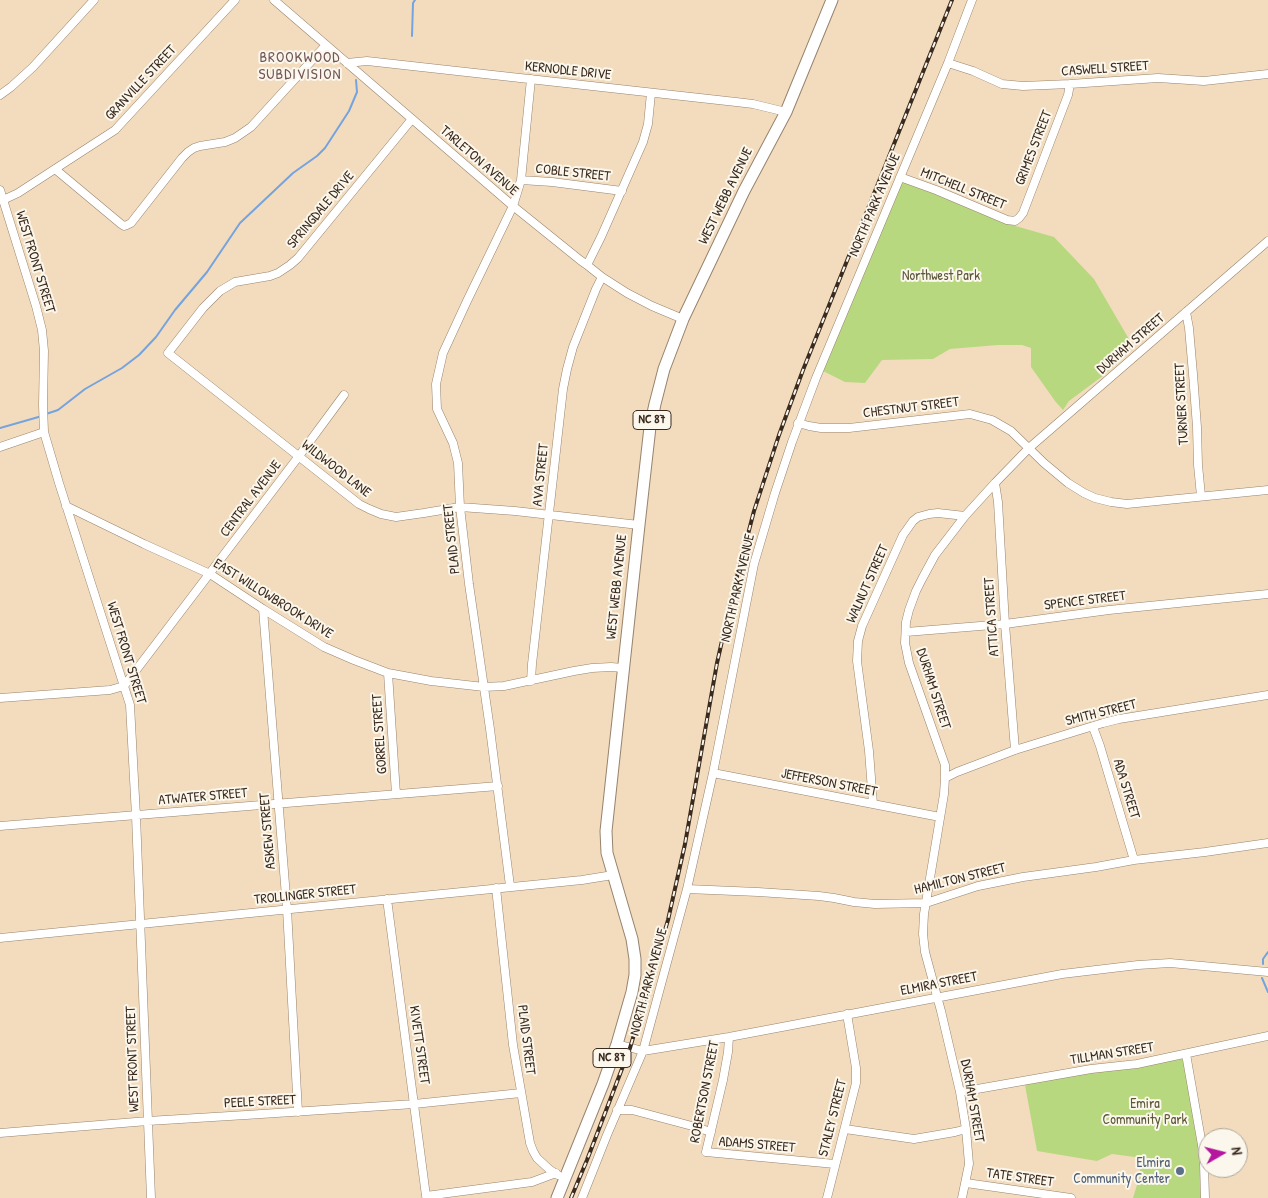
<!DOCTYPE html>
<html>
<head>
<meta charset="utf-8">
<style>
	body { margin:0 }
	#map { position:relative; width:1268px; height:1198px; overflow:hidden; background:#f3dcbd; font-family:"Patrick Hand",sans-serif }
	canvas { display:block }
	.north { position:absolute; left:1198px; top:1128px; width:50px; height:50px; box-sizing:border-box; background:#fbf7ec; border:1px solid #aea59a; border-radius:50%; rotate:82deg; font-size:14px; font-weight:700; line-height:20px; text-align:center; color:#3b2a1e }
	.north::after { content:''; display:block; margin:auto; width:18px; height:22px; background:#b5179e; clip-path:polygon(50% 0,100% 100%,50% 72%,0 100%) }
</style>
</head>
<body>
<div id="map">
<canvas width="1268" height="1198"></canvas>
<div class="north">N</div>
</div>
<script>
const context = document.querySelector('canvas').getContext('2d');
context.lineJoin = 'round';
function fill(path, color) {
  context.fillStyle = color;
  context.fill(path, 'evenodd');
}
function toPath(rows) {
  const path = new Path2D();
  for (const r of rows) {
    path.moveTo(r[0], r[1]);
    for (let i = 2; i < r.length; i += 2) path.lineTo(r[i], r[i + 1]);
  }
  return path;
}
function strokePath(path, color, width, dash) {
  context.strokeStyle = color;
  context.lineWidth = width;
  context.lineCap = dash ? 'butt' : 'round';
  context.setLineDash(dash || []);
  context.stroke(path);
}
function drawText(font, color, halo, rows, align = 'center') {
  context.font = font + ' "Patrick Hand",sans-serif';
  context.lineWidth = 4;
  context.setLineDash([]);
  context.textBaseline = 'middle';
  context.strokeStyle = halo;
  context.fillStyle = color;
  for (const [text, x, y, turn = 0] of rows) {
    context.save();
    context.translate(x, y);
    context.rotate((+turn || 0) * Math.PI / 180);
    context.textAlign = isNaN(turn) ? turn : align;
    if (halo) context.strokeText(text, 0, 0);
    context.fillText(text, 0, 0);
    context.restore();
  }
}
fill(toPath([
	[903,180,1012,225,1054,237,1094,279,1133,346,1104,375,1069,401,1063,410,1055,401,1031,367,1031,348,1022,345,998,345,950,349,933,359,882,360,865,383,845,382,823,371,826,362],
	[1179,1058,1185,1061,1199,1148,1201,1198,1133,1198,1139,1178,1142,1158,1112,1154,1097,1161,1037,1151,1025,1085,1026,1082]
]), '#b8d880');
strokePath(toPath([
	[412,36,413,3,415,0],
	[46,414,58,410,85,389,122,368,139,355,156,337,175,310,207,272,240,223,293,173,317,156,325,148,349,111,357,92,356,80],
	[0,428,42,416],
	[1263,964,1263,959,1268,952],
	[1262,978,1268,992]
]), '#75a3de', 2);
const minor = toPath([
	[274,0,513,206,580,260,587,265,602,277,627,293,652,306,683,319],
	[347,63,367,61,736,102,753,104,786,112],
	[948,63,973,71,1002,84,1023,86,1070,84,1158,78,1204,81,1268,74],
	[0,95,11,87,33,67,94,0],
	[412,119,298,258,290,265,278,273,270,276,235,282,220,291,203,308,168,353,359,504,369,509,381,514,396,517,424,513,460,507,515,511,639,525],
	[55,169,121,224,124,226,127,225,131,223,182,158,188,152,194,148,200,146,225,142,235,138,251,127,326,45],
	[900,177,936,190,1007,220,1015,221,1019,218,1023,213,1068,95,1070,84],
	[521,180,552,182,622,191],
	[0,190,36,306,42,330,44,351,43,405,44,432,59,483,130,705,136,816,151,1198],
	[3,200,18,193,115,130,235,0],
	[587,265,601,237,643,142,648,124,651,93],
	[1186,312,1189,328,1193,374,1197,427,1198,465,1201,496],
	[798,423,809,426,821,428,849,428,970,414,992,420,1011,431,1044,463,1068,483,1084,493,1095,498,1111,502,1127,504,1268,490],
	[0,447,44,432],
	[995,483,998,502,1005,624,1015,750],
	[66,506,144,544,210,574,263,609,324,647,354,660,388,673,431,681,484,687,504,686,574,671,592,668,611,667,623,668],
	[263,609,287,909,298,1112],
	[906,632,1005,624,1109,610,1268,594],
	[388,673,396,794],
	[531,681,532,664,563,389,567,369,573,347,596,289,602,277],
	[0,698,110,690,124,686,299,456,344,395],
	[1093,727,1100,746,1134,860],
	[713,773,940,817],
	[945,778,957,772,1015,750,1103,723,1119,719,1268,695],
	[873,804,869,751,857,661,858,641,862,626,903,535,913,521,918,517,929,514,938,513,965,516],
	[0,826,498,786],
	[510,886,490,729,469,584,460,507,458,463,453,443,437,409,436,384,443,353,467,301,513,206,521,180,531,79],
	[496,888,513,1045,530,1143,533,1151,537,1158,550,1170,558,1175],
	[687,889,758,892,819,896,834,898,854,902,875,904,926,903,978,886,1023,877,1096,867,1134,860,1205,852,1268,843],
	[387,899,426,1196,532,1182,556,1173],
	[0,938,582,880,613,875],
	[729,1037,728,1052,723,1080,706,1152,835,1164],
	[617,1044,643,1051,729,1037,1062,974,1138,965,1170,963,1268,972],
	[1186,1054,1202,1145,1204,1164,1205,1198],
	[960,1092,1091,1069,1137,1064,1268,1036],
	[617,1110,632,1110,692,1126,711,1132],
	[845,1129,914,1139,955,1132,966,1129],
	[0,1133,148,1121,246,1115,414,1104,521,1093],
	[966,1183,1071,1198],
	[582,1198,607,1135,643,1051,663,977,687,889,713,773,754,564,775,493,792,442,816,378,948,63,972,0],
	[827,1198,856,1083,856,1068,847,1014],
	[962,1198,969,1164,966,1129,960,1092,941,1011,925,952,923,934,924,914,944,794,945,778,945,765,909,663,905,643,906,622,909,610,916,591,922,579,935,555,965,516,995,483,1029,448,1051,429,1268,241]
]);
const highway = toPath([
	[557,1198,603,1084,617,1044,632,992,635,975,635,959,632,939,607,853,606,831,639,525,650,427,655,404,664,369,683,319,744,191,786,112,832,0]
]);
strokePath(minor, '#97836e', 9);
strokePath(highway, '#97836e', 13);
strokePath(minor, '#fff', 8);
strokePath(highway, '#fff', 11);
const rail = toPath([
	[571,1198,587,1160,630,1048,668,920,685,844,717,663,734,588,754,511,779,435,803,370,952,0]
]);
strokePath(rail, '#3b2a1e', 4);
strokePath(rail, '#fbf7ec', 2, [5.5]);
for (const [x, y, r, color] of [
	[1180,1171,5,"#5c6f8a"]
]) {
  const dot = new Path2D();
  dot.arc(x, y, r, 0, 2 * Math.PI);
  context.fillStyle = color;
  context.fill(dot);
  strokePath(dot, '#fbf7ec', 2);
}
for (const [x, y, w] of [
	[652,420,38],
	[612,1058,38]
]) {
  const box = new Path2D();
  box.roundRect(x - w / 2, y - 9.5, w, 19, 4);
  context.fillStyle = '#fbf7ec';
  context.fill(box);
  strokePath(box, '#3b2a1e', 1);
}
drawText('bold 12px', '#3b2a1e', null, [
	["NC 87",652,420],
	["NC 87",612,1058]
]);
drawText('14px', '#3b2a1e', '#fbf7ec', [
	["CASWELL STREET",1105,69,-4],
	["KERNODLE DRIVE",568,71,6],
	["GRANVILLE STREET",141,83,-47],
	["GRIMES STREET",1034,148,-69],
	["TARLETON AVENUE",479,161,41],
	["COBLE STREET",573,173,6],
	["MITCHELL STREET",963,189,22],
	["WEST WEBB AVENUE",726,196,-64],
	["NORTH PARK AVENUE",875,205,-67],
	["SPRINGDALE DRIVE",321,210,-50],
	["WEST FRONT STREET",35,262,73],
	["DURHAM STREET",1131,344,-41],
	["TURNER STREET",1182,404,-93],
	["CHESTNUT STREET",911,408,-7],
	["WILDWOOD LANE",336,469,38],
	["AVA STREET",541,475,-84],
	["CENTRAL AVENUE",251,499,-53],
	["PLAID STREET",452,539,-96],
	["WALNUT STREET",868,584,-66],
	["WEST WEBB AVENUE",617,587,-84],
	["NORTH PARK AVENUE",738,588,-77],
	["EAST WILLOWBROOK DRIVE",273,599,32],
	["SPENCE STREET",1085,601,-7],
	["ATTICA STREET",992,617,-94],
	["WEST FRONT STREET",126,653,73],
	["DURHAM STREET",933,689,72],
	["SMITH STREET",1101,713,-14],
	["GORREL STREET",380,734,-94],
	["JEFFERSON STREET",829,783,11],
	["ADA STREET",1126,789,73],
	["ATWATER STREET",203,797,-5],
	["ASKEW STREET",268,831,-95],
	["HAMILTON STREET",960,879,-14],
	["TROLLINGER STREET",305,895,-6],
	["NORTH PARK AVENUE",649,982,-75],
	["ELMIRA STREET",939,984,-11],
	["PLAID STREET",526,1040,83],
	["KIVETT STREET",419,1045,82],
	["TILLMAN STREET",1112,1054,-9],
	["WEST FRONT STREET",133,1059,-92],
	["ROBERTSON STREET",705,1092,-79],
	["DURHAM STREET",972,1101,80],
	["PEELE STREET",260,1102,-3],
	["STALEY STREET",833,1118,-76],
	["ADAMS STREET",757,1145,5],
	["TATE STREET",1020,1178,8]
]);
drawText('14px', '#5a5636', '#fbf7ec', [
	["Northwest Park",941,276],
	["Emira",1145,1104],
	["Community Park",1145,1120]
]);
drawText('14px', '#4e5e75', '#fbf7ec', [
	["Elmira",1170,1163],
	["Community Center",1170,1179]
], 'right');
context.letterSpacing = '1px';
drawText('15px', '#715556', '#fbf7ec', [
	["BROOKWOOD",300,58],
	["SUBDIVISION",300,75]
]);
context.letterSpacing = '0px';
</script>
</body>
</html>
